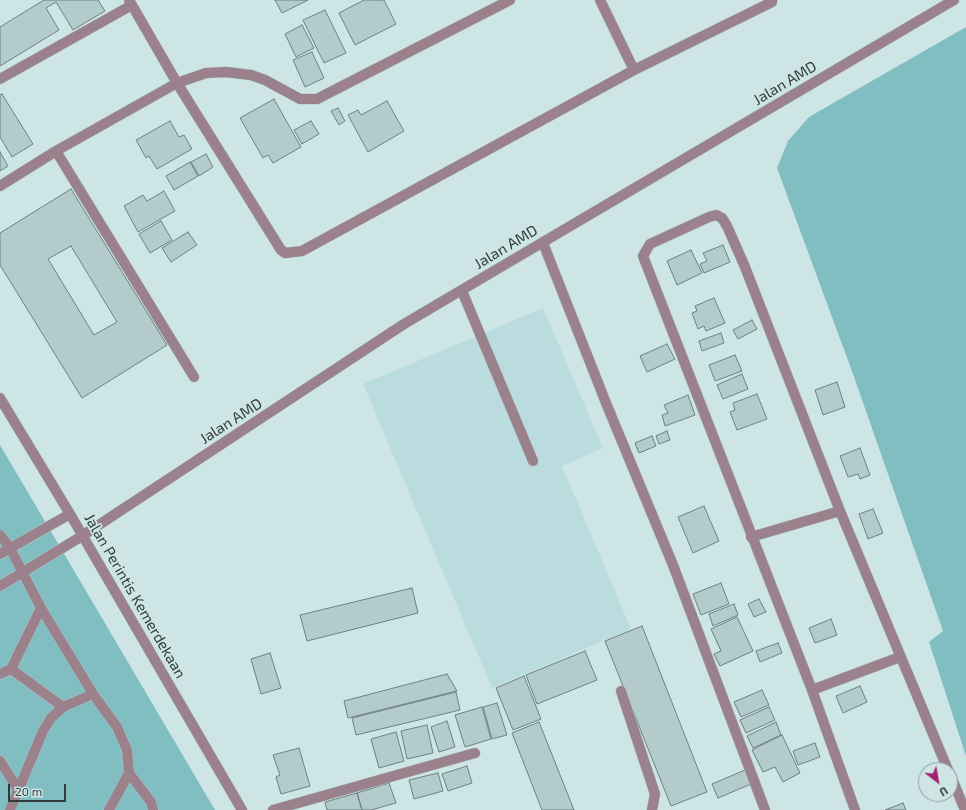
<!DOCTYPE html>
<html>
<head>
<meta charset="utf-8">
<style>
	body { margin:0 }
	#map { position:relative; width:966px; height:810px; overflow:hidden; background:#cee5e6; font-family:"Exo 2",sans-serif }
	canvas { display:block }
	.north { position:absolute; left:918px; top:762px; width:40px; height:40px; box-sizing:border-box; background:#cee5e6; border:1px solid #90a1a2; border-radius:50%; rotate:149deg; font-size:11px; font-weight:700; line-height:16px; text-align:center; color:#323b3c }
	.north::after { content:''; display:block; margin:auto; width:14px; height:18px; background:#a4216f; clip-path:polygon(50% 0,100% 100%,50% 72%,0 100%) }
	.scale { position:absolute; left:8px; top:784px; width:58px; height:18px; box-sizing:border-box; border:2px solid #323b3c; border-top:0; padding-left:5px; font-size:12px; line-height:14px; white-space:nowrap; color:#323b3c; -webkit-text-stroke:3px #cee5e6; paint-order:stroke }
</style>
</head>
<body>
<div id="map">
<canvas width="966" height="810"></canvas>
<div class="north">U</div>
<div class="scale">20 m</div>
</div>
<script>
const context = document.querySelector('canvas').getContext('2d');
context.lineJoin = 'round';
function fill(path, color) {
  context.fillStyle = color;
  context.fill(path, 'evenodd');
}
function toPath(rows) {
  const path = new Path2D();
  for (const r of rows) {
    path.moveTo(r[0], r[1]);
    for (let i = 2; i < r.length; i += 2) path.lineTo(r[i], r[i + 1]);
  }
  return path;
}
function strokePath(path, color, width, dash) {
  context.strokeStyle = color;
  context.lineWidth = width;
  context.lineCap = dash ? 'butt' : 'round';
  context.setLineDash(dash || []);
  context.stroke(path);
}
function drawText(font, color, halo, rows, align = 'center') {
  context.font = font + ' "Exo 2",sans-serif';
  context.lineWidth = 3.5;
  context.setLineDash([]);
  context.textBaseline = 'middle';
  context.strokeStyle = halo;
  context.fillStyle = color;
  for (const [text, x, y, turn = 0] of rows) {
    context.save();
    context.translate(x, y);
    context.rotate((+turn || 0) * Math.PI / 180);
    context.textAlign = isNaN(turn) ? turn : align;
    if (halo) context.strokeText(text, 0, 0);
    context.fillText(text, 0, 0);
    context.restore();
  }
}
fill(toPath([
	[543,308,603,448,562,466,631,629,492,688,363,384]
]), '#bbdcde');
fill(toPath([
	[966,27,966,756,929,642,943,631,853,374,777,168,788,141,809,117],
	[0,445,215,810,0,810]
]), '#80bec1');
const building = toPath([
	[44,0,98,0,105,11,73,30,56,2,46,8,59,30,0,66,0,27,44,0],
	[275,0,308,0,282,13,275,0],
	[364,0,384,0,396,24,355,45,339,13,364,0],
	[325,10,346,53,324,63,303,20,325,10],
	[302,25,314,48,296,57,285,34,302,25],
	[312,52,324,78,305,87,293,60,312,52],
	[2,94,33,144,12,157,0,137,0,95,2,94],
	[274,99,301,147,273,163,268,155,263,158,240,118,274,99],
	[387,101,404,131,368,152,348,115,358,110,361,115,387,101],
	[338,108,345,121,339,125,331,111,338,108],
	[170,121,179,137,184,135,192,149,157,169,149,156,146,158,136,140,170,121],
	[311,121,319,134,302,144,294,130,311,121],
	[0,152,8,166,0,171,0,152],
	[206,154,213,167,199,176,191,162,206,154],
	[190,162,198,176,174,190,166,176,190,162],
	[71,189,167,345,82,398,0,265,0,233,71,189],
	[71,246,117,322,94,335,48,259,71,246],
	[164,191,175,211,138,232,124,206,143,195,147,201,164,191],
	[161,221,172,240,150,253,139,234,161,221],
	[188,232,197,245,171,262,162,248,188,232],
	[723,245,730,262,704,273,700,264,707,261,703,253,723,245],
	[691,250,702,273,677,285,667,261,691,250],
	[714,298,725,323,706,331,704,326,698,329,692,313,697,311,695,306,714,298],
	[752,320,757,329,738,339,733,330,752,320],
	[721,333,724,343,702,351,699,341,721,333],
	[667,344,675,359,647,372,640,356,667,344],
	[735,355,742,371,715,381,709,365,735,355],
	[742,374,748,389,723,399,717,385,742,374],
	[837,382,845,407,823,415,815,390,837,382],
	[757,394,767,419,737,430,730,412,735,410,733,403,757,394],
	[688,395,695,415,665,426,662,415,668,413,664,405,688,395],
	[667,431,670,440,659,444,656,436,667,431],
	[652,436,656,446,639,453,635,443,652,436],
	[860,448,870,475,860,479,858,474,848,477,840,456,860,448],
	[704,506,719,541,693,553,678,517,704,506],
	[873,509,883,533,868,539,859,514,873,509],
	[721,583,729,604,701,615,693,594,721,583],
	[412,588,418,613,307,641,300,615,412,588],
	[759,599,766,612,754,617,748,604,759,599],
	[734,604,738,615,713,626,709,614,734,604],
	[737,617,753,651,720,666,714,654,721,651,711,629,737,617],
	[831,619,837,635,815,643,809,628,831,619],
	[642,626,707,792,671,806,605,641,642,626],
	[778,643,782,653,760,662,756,651,778,643],
	[585,651,597,680,537,704,526,675,585,651],
	[270,653,281,688,261,694,251,659,270,653],
	[447,674,457,691,348,718,344,701,447,674],
	[524,676,541,719,513,730,496,688,524,676],
	[860,686,867,702,843,713,836,696,860,686],
	[762,690,769,705,741,717,734,702,762,690],
	[456,692,460,710,356,735,352,718,456,692],
	[497,703,507,735,492,739,483,707,497,703],
	[482,707,491,739,465,747,455,715,482,707],
	[769,707,775,720,746,733,740,720,769,707],
	[447,721,455,747,439,752,431,727,447,721],
	[539,722,574,810,542,810,512,733,539,722],
	[776,722,781,735,753,748,747,736,776,722],
	[427,725,433,753,407,759,401,731,427,725],
	[396,732,404,761,379,768,371,739,396,732],
	[782,735,800,773,783,782,775,767,763,772,752,750,782,735],
	[815,743,820,757,798,765,793,751,815,743],
	[299,748,310,786,281,794,276,777,280,775,273,755,299,748],
	[467,766,472,783,448,791,442,774,467,766],
	[745,770,751,784,718,798,712,784,745,770],
	[438,773,443,791,414,799,409,780,438,773],
	[389,783,396,803,371,810,362,810,357,793,389,783],
	[357,793,362,810,327,810,325,802,357,793],
	[903,803,906,810,885,810,903,803]
]);
fill(building, '#b4cbcc');
strokePath(building, '#6b8182', 1);
const minor = toPath([
	[129,0,177,83,281,250,285,253,302,251,634,70,772,2,772,0],
	[600,0,634,70],
	[0,79,132,5],
	[56,151,194,377],
	[0,186,56,151,177,83,206,73,226,72,251,75,265,80,300,99,317,99,510,0],
	[543,243,606,403,673,565,765,810],
	[462,291,533,461],
	[0,398,70,514,242,810],
	[0,535,10,548,41,608,93,694,117,727,127,750,129,773,109,810],
	[751,537,840,511],
	[0,554,70,514],
	[0,586,82,536,404,324,954,0],
	[11,669,41,608],
	[0,674,11,669,63,707],
	[812,690,900,657],
	[621,691,655,794,652,810],
	[0,761,19,791],
	[129,773,151,802,153,810],
	[950,774,965,810],
	[10,810,43,731,51,718,63,707,93,694],
	[273,810,475,753],
	[855,810,812,690,643,256,650,244,709,217,716,215,722,218,727,226,745,267,840,511,948,770]
]);
strokePath(minor, '#afc3c4', 11);
strokePath(minor, '#9a818c', 10);
drawText('15px', '#323b3c', '#cee5e6', [
	["Jalan AMD",785,83,-31],
	["Jalan AMD",506,247,-31],
	["Jalan AMD",231,421,-33],
	["Jalan Perintis Kemerdekaan",135,596,60]
]);
</script>
</body>
</html>
